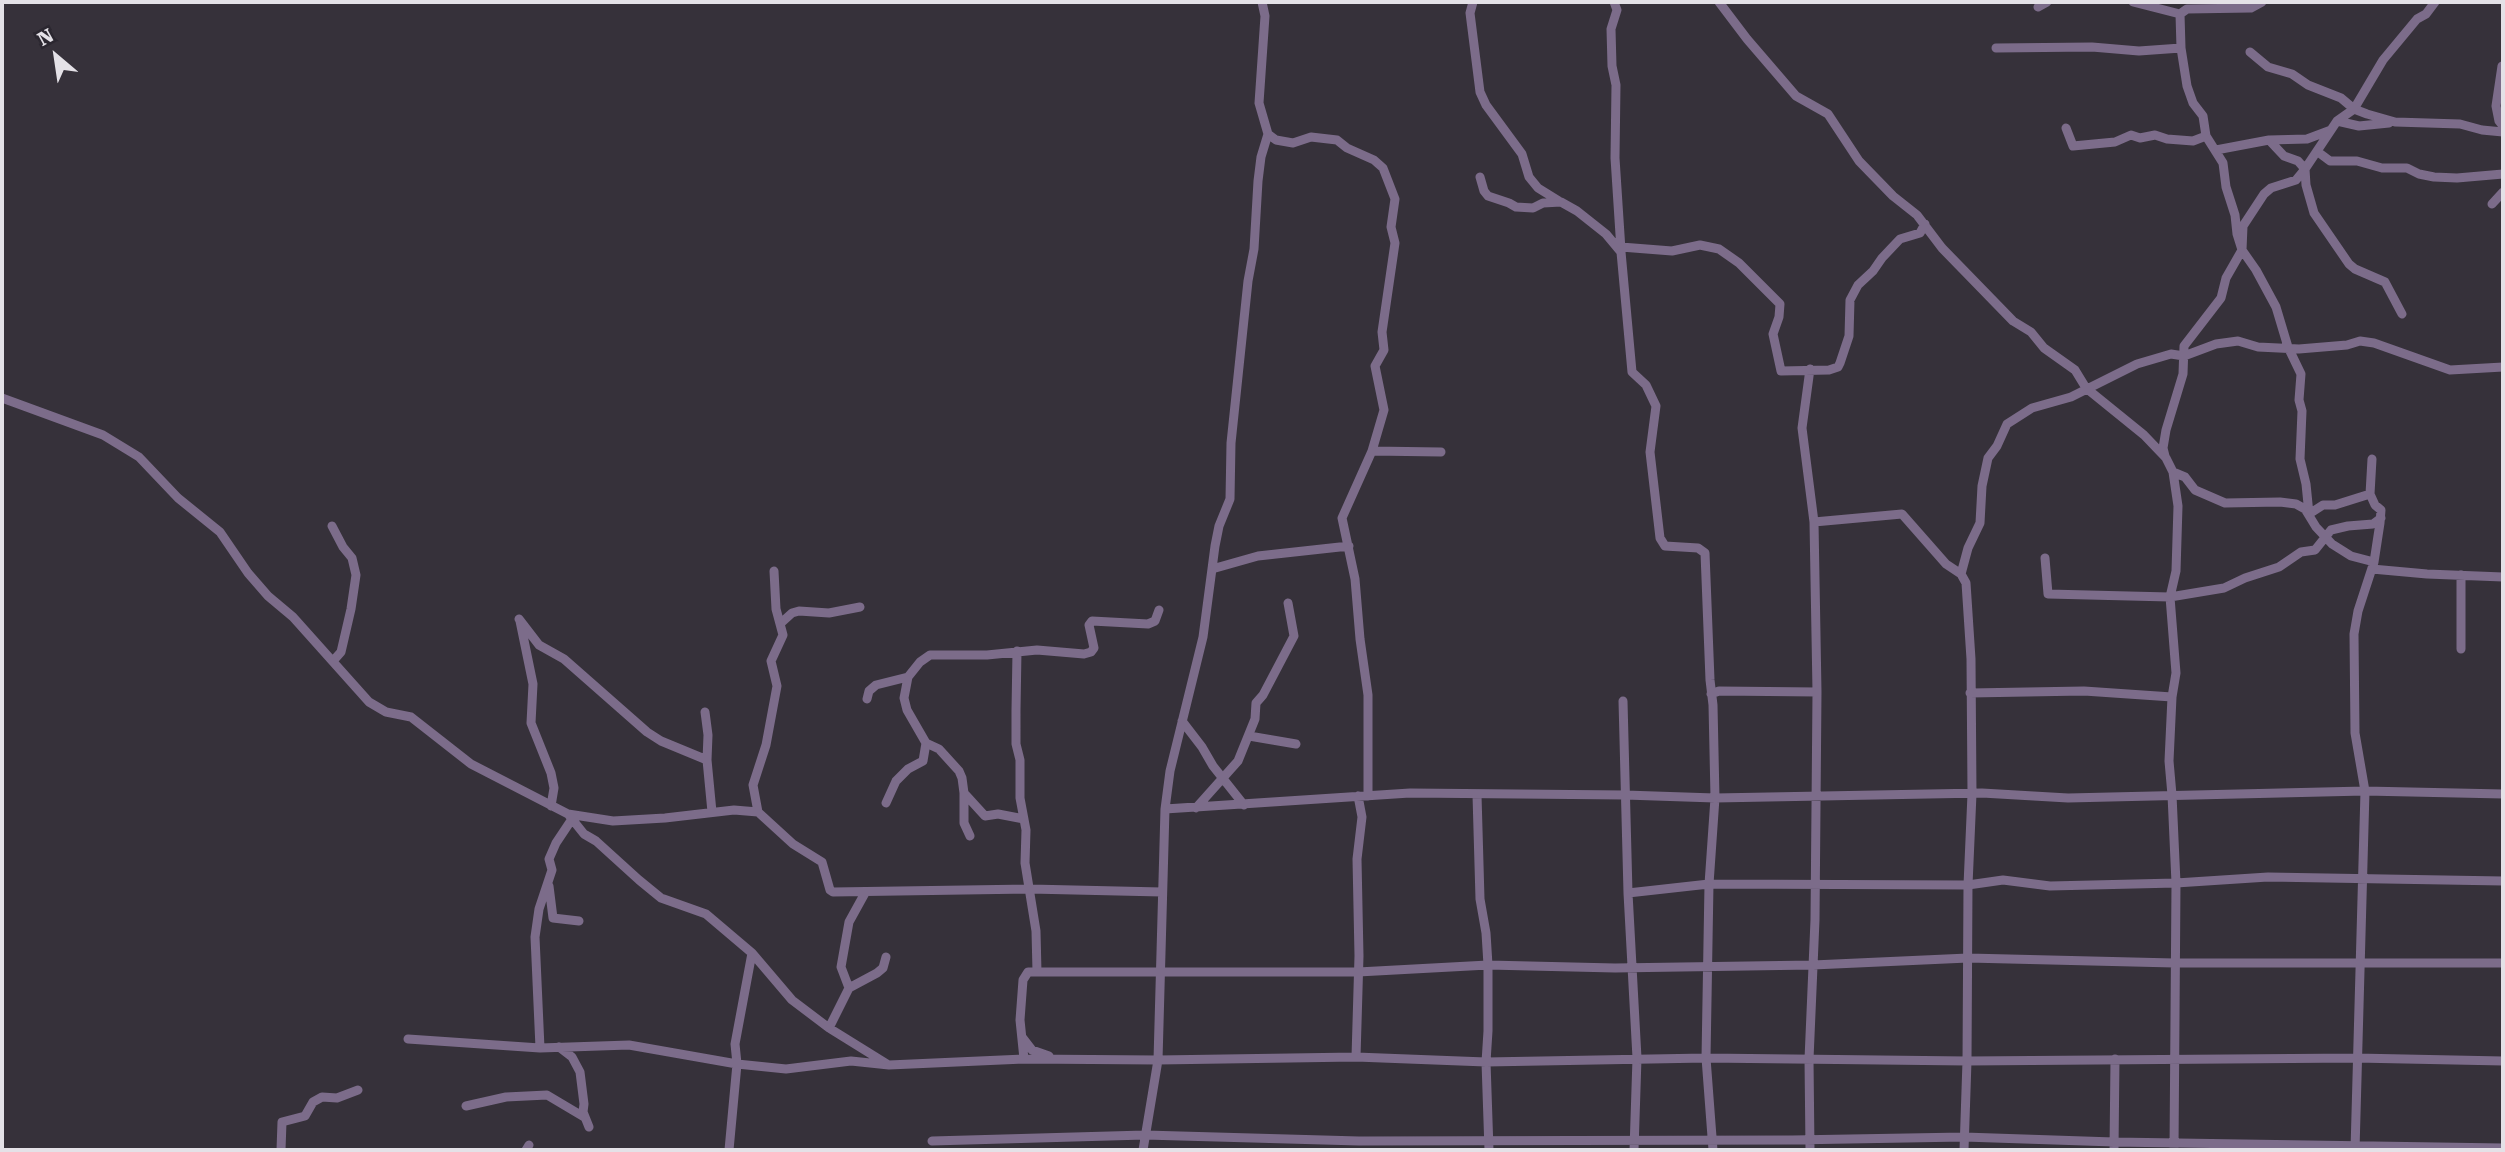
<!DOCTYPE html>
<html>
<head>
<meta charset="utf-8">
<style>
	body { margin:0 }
	#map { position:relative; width:2505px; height:1152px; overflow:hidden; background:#36313a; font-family:"Roboto Serif",serif }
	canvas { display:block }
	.frame { position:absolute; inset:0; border:4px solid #e4e1e7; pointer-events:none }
	.north { position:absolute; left:21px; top:21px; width:70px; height:70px; -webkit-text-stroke:5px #2b2730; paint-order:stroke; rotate:331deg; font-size:19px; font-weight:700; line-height:28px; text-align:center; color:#e4e1e7 }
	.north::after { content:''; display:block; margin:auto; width:24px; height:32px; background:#e4e1e7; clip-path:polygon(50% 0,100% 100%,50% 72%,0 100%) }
</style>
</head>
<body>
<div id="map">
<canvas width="2505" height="1152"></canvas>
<div class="frame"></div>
<div class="north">N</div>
</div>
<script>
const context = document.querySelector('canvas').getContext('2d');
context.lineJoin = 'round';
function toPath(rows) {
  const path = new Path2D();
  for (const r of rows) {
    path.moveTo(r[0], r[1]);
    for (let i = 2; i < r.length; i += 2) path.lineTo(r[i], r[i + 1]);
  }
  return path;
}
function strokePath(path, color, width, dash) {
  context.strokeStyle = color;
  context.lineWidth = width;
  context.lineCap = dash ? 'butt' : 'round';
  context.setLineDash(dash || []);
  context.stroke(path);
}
strokePath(toPath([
	[1473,2,1470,13,1480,92,1486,105,1522,154,1529,177,1538,188,1559,201],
	[1614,2,1617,10,1611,29,1612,66,1616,85,1615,158,1621,250],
	[1719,2,1747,39,1796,96,1828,114,1859,161,1893,196,1917,215,1942,248,2013,321,2031,332,2044,348,2075,370,2086,388,2144,435,2166,458,2173,472,2178,506,2176,571,2170,597,2176,673,2172,697,2169,761,2172,795,2176,883,2174,1150],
	[2133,2,2180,14],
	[2262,2,2251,8,2187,9,2180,14,2181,48,2187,86,2193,103,2203,116,2206,136,2223,163,2226,187,2235,215,2237,234,2242,250,2256,270,2276,307,2288,347,2301,374,2299,400,2302,411,2300,459,2306,484,2309,514,2323,505,2335,505,2370,494],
	[2038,7,2047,2],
	[1996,48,2092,47,2139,51,2181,48],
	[2250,52,2268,67,2292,74,2308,85,2341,98,2354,109,2367,114,2395,122,2460,124,2482,130,2503,132],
	[2502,66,2496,106,2499,121,2503,126],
	[2337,121,2359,126,2389,123],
	[2066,128,2073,146,2115,142,2131,135,2140,138,2155,135,2167,139,2193,141,2206,136],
	[1268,134,1276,140,1293,143,1311,137,1337,140,1347,148,1374,160,1383,168,1395,199,1391,227,1395,243,1382,332,1384,350,1375,366,1384,410,1372,451,1342,518,1355,579,1360,639,1368,695,1368,796],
	[2269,140,2284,156,2298,161,2305,169,2306,185,2314,213,2349,264,2355,269,2385,282,2402,314],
	[2216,150,2269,140,2307,139,2331,130],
	[2318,152,2330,161,2357,161,2382,168,2407,168,2419,174,2434,177,2457,178,2503,174],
	[1480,177,1484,191,1488,196,1509,203,1516,207,1533,208,1543,203,1561,202,1577,211,1606,234,1621,252,1632,372,1646,385,1656,406,1650,452,1660,538,1665,546,1698,548,1705,553,1710,680,1713,705,1715,798,1709,884,1706,1058,1713,1150],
	[2492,204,2503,192],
	[1621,247,1672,251,1700,245,1719,249,1739,263,1780,304,1779,317,1773,334,1781,371,1829,370,1838,367,1840,363,1849,336,1850,300,1858,285,1873,271,1882,258,1900,239,1920,233,1925,224],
	[1810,369,1802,428,1814,522,1817,692,1815,920,1809,1059,1810,1150],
	[2,398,103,435,139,457,178,498,220,532,248,573,268,596,293,617,369,702,386,712,411,717,471,764,568,814,613,821,665,818,734,810,758,812,793,844,822,862,830,890,833,892,1030,889,1162,892],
	[1372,451,1441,452],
	[2165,456,2163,448,2166,430,2183,374,2184,346,2221,298,2226,278,2242,250,2243,226,2264,194,2271,188,2296,180,2305,169,2337,121,2354,109,2383,60,2417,19,2426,14,2435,2],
	[2173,472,2185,477,2195,490,2225,503,2280,502,2296,504,2305,509,2316,527,2332,544,2351,556,2374,562],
	[332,526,343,547,352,558,356,575,351,609,341,652,333,661],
	[2045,558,2048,594,2170,597,2224,588,2245,578,2279,567,2301,552,2315,550,2331,530,2348,526,2373,524,2381,518],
	[1212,569,1258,556,1349,546],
	[2372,569,2427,574,2503,577],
	[1961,574,1968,548,1980,523,1982,486,1988,458,1997,446,2007,424,2032,408,2071,397,2137,364,2171,354,2184,356,2216,344,2238,341,2258,347,2299,349,2347,345,2360,341,2374,343,2450,370,2503,367],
	[519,619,539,645,564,659,647,732,661,741,707,760,712,812],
	[520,621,533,684,531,723,551,773,554,788,551,806],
	[781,623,792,613,799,611,829,613,860,607],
	[2461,649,2461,575],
	[1017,651,1016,710,1016,744,1020,760,1020,798,1026,830,1025,863,1036,931,1037,972],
	[908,677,920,662,930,655,987,655,1037,650,1084,654,1091,652,1094,648,1089,625,1092,621,1148,624,1155,621,1159,610],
	[1970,693,2084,691,2172,697],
	[1711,694,1719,691,1817,692],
	[867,699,869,691,876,685,908,677,904,698,907,710,926,743,939,749,959,771,962,778,964,793,964,823,970,836],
	[1623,701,1628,893,1637,1058,1634,1150],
	[705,712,708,735,707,760],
	[1182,721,1202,747,1213,766,1244,805],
	[1249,736,1296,744],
	[964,793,985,816,998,814,1024,819],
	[1477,795,1480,899,1486,933,1488,965,1488,1031,1486,1062,1489,1150],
	[886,803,896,781,908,769,923,761,926,743],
	[1196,808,1238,761,1255,719,1256,703,1263,695,1294,636,1288,603],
	[1165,809,1410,793,1625,795,1715,798,1982,793,2068,798,2365,791,2503,794],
	[758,812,753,785,766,745,777,686,771,661,783,635,776,609,774,571],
	[568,814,584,834,596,841,639,880,661,898,706,914,752,953,792,1000,829,1028,887,1064],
	[549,886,553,918,579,921],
	[1628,893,1709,884,1968,885,1972,794,1971,659,1966,583,1961,574,1946,564,1902,514,1814,522],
	[849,988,877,973,883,968,886,957],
	[829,1028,849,988,841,967,849,922,865,893],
	[1022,1037,1032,1050,1049,1056],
	[408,1039,540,1048,629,1045,737,1064,786,1069,851,1061,889,1065,1024,1059,1158,1060,1356,1057,1486,1062,1706,1058,1967,1061,2356,1058,2503,1061],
	[559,1047,572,1057,580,1072,584,1104,583,1112,589,1127],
	[540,1048,535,937,539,909,552,870,549,859,556,843,572,819],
	[1356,1057,1359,956,1357,859,1362,817,1358,796],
	[1024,1059,1020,1020,1023,980,1028,972,1358,972,1488,965,1615,968,1813,965,1968,958,2174,963,2503,963],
	[466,1106,506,1097,547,1095,584,1117],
	[932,1141,1145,1135,1359,1141,1792,1140,1964,1137,2114,1142,2503,1148],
	[281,1150,282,1122,305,1116,313,1102,322,1097,337,1098,358,1090],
	[526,1150,529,1145],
	[729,1150,737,1064,735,1044,752,953],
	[1143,1150,1158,1060,1165,809,1170,771,1203,637,1215,546,1219,526,1230,499,1231,443,1248,281,1254,249,1258,181,1261,157,1268,134,1259,103,1265,16,1262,2],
	[1964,1150,1967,1061,1968,885,2003,880,2050,886,2176,883,2268,877,2503,881],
	[2114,1150,2115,1059],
	[2355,1150,2365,791,2355,733,2354,634,2358,611,2374,562,2380,523,2381,510,2375,505,2370,494,2372,459]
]), '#7c6c8a', 9);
</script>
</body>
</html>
